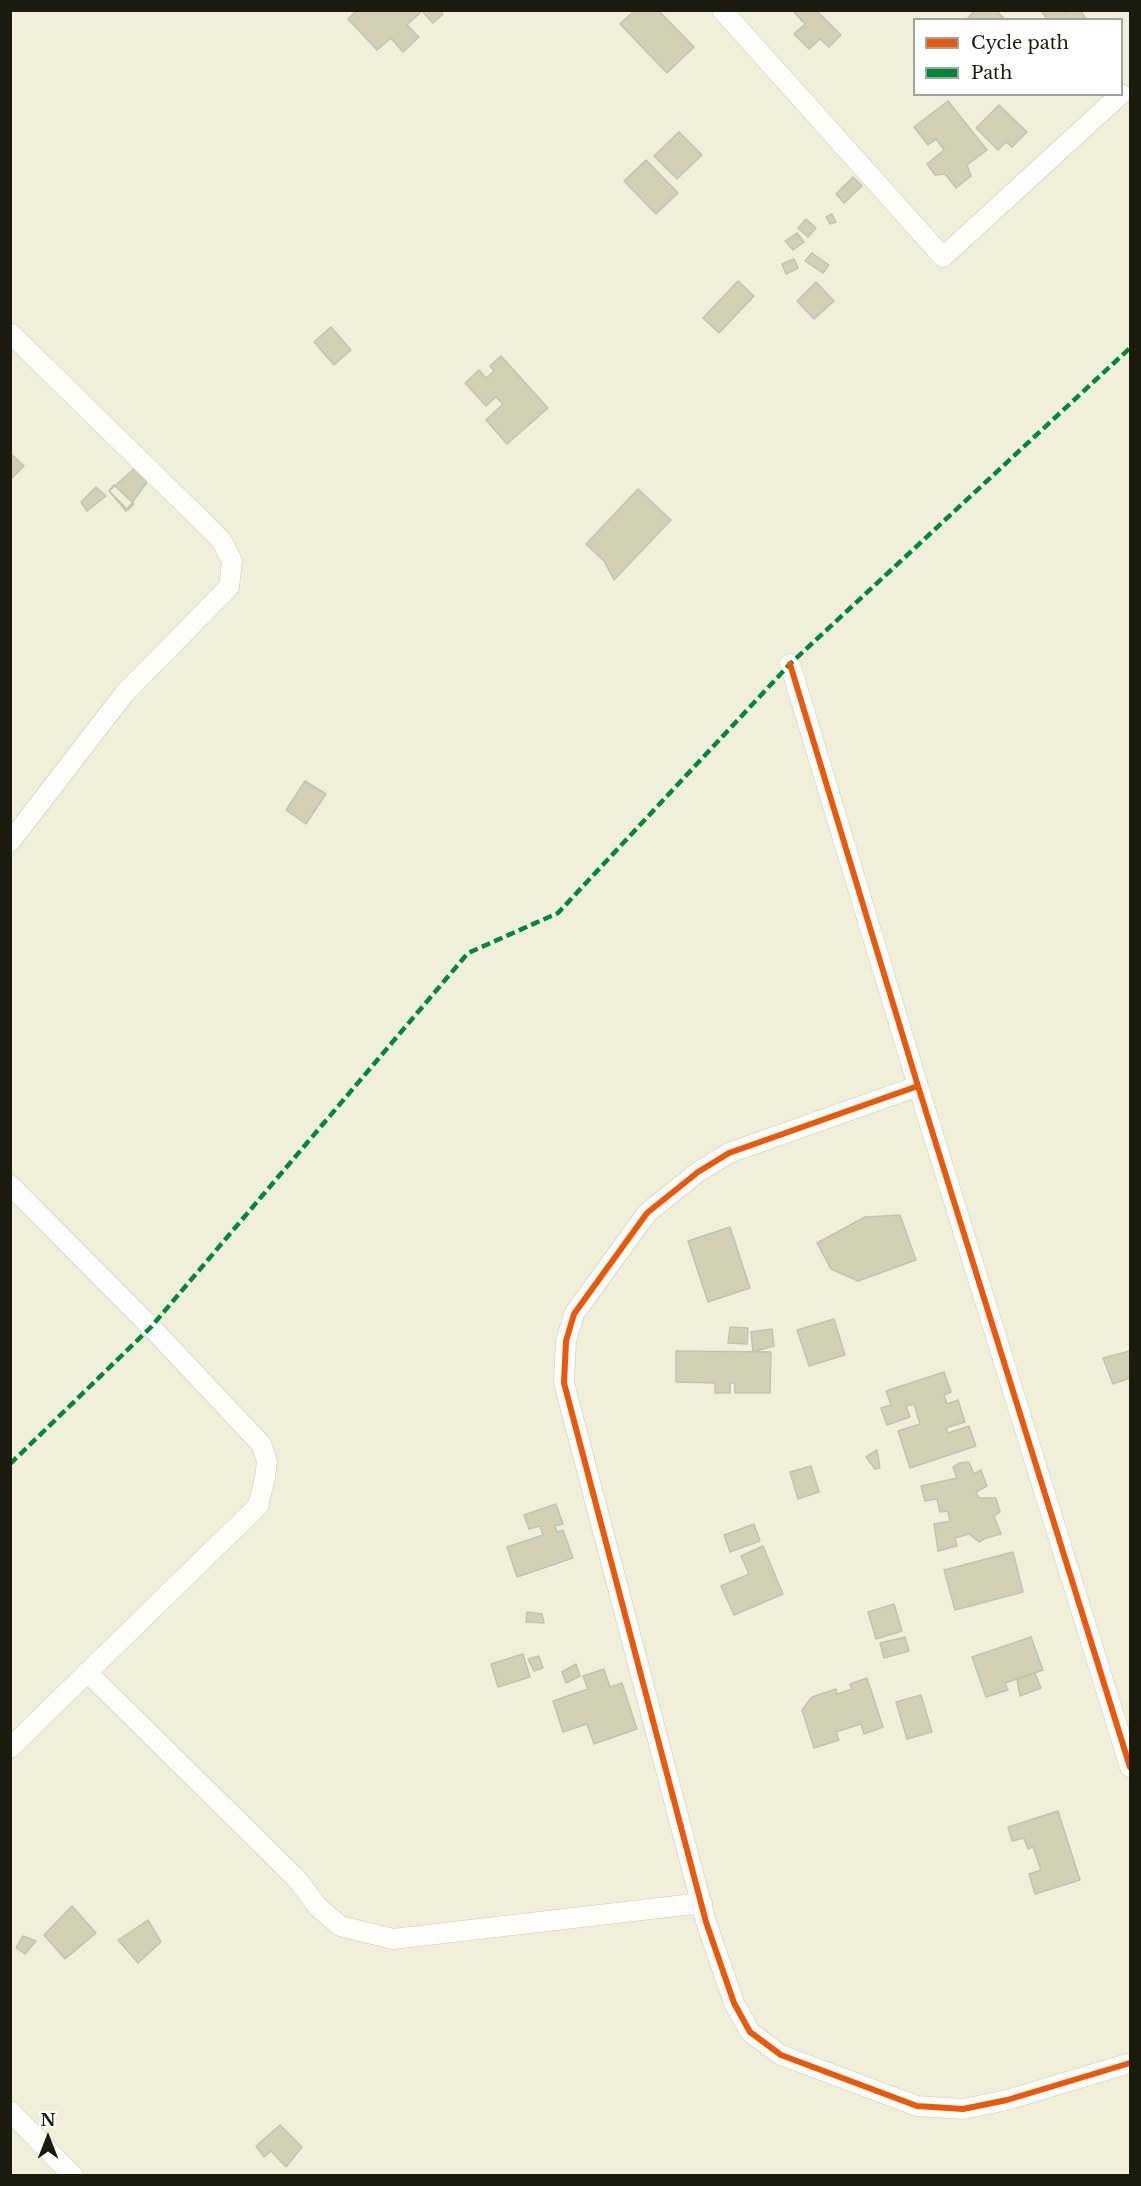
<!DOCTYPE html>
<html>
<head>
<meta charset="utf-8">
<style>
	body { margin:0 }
	#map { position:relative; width:1141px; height:2186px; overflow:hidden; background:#f0f0da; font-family:"Libre Baskerville",serif }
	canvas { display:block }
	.frame { position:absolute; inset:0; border:12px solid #1b1b0d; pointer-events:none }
	.legend { position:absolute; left:913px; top:18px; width:210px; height:78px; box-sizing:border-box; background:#fff; border:2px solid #a4a49e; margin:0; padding:8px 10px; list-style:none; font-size:18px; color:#1b1b0d }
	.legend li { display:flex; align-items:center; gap:12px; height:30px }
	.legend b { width:30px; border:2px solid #a4a49e }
	.north { position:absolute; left:18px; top:2108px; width:60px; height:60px; -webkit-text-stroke:4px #fff; paint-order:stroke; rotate:0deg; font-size:16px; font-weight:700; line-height:24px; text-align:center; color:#1b1b0d }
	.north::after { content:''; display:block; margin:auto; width:21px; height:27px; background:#1b1b0d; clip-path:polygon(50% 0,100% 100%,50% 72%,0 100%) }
</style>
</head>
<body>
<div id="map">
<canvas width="1141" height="2186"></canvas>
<div class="frame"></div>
<ul class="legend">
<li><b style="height:8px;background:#e8590c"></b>Cycle path</li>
<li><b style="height:8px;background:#00873e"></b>Path</li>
</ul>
<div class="north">N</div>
</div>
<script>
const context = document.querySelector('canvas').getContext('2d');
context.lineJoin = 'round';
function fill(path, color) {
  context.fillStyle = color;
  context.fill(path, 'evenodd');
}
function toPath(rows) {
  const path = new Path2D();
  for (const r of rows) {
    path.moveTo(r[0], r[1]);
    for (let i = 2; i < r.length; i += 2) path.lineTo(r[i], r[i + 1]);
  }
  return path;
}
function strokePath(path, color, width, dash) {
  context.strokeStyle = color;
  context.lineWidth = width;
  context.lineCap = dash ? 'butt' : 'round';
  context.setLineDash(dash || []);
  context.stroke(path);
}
const building = toPath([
	[357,10,440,10,443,14,433,23,422,11,407,25,419,37,403,52,391,38,377,50,348,19,357,10],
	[632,10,658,10,694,47,667,73,620,24,633,12,632,10],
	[792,10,816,10,841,35,829,47,820,39,809,49,794,34,805,24,792,10],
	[975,10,996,10,1005,20,966,20,975,10],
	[1044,10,1064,10,1066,13,1070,10,1080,10,1087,20,1048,20,1042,12,1044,10],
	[948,101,987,150,967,165,971,176,956,188,945,174,935,175,927,164,944,150,936,139,928,145,914,127,948,101],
	[999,105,1027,132,1012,147,1006,142,998,150,976,128,999,105],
	[679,132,702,155,677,179,654,156,679,132],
	[646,160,678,193,656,214,624,181,646,160],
	[853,177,862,186,844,203,836,194,853,177],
	[832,214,836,222,830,224,826,217,832,214],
	[806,219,816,228,808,237,798,228,806,219],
	[797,233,804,242,793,250,785,241,797,233],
	[812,253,829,265,823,273,805,261,812,253],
	[794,259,798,268,786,274,782,264,794,259],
	[738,281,754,296,719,333,703,318,738,281],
	[816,282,834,301,814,319,797,301,816,282],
	[331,327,351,350,334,365,314,342,331,327],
	[501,356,548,408,507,444,486,420,503,404,496,397,486,406,465,383,479,370,486,378,494,371,490,366,501,356],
	[10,453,24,466,10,480,10,453],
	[135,468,147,482,126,511,109,491,135,468],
	[114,485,134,504,128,510,109,491,114,485],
	[96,487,106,496,87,511,81,502,96,487],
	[638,489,671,520,614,580,604,561,586,544,638,489],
	[305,781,326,794,306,824,286,810,305,781],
	[900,1215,916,1260,858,1281,831,1269,817,1243,865,1217,900,1215],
	[730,1227,750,1288,708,1302,688,1241,730,1227],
	[834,1319,845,1355,809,1366,797,1330,834,1319],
	[730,1327,748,1328,747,1344,728,1343,730,1327],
	[772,1329,774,1346,753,1352,751,1332,772,1329],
	[676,1351,771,1352,770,1393,735,1393,735,1383,730,1383,730,1393,715,1393,715,1383,676,1382,676,1351],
	[1130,1351,1130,1378,1113,1384,1103,1358,1130,1351],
	[944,1372,951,1392,944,1395,947,1404,958,1400,965,1422,946,1428,948,1433,969,1426,976,1446,910,1468,898,1431,920,1424,914,1404,906,1406,910,1417,887,1425,881,1408,891,1405,886,1391,944,1372],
	[877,1450,880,1468,875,1469,866,1457,877,1450],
	[969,1462,974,1474,981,1470,987,1486,976,1492,979,1498,996,1498,1000,1512,994,1516,1001,1534,986,1538,979,1542,969,1534,955,1538,957,1546,938,1551,934,1524,950,1521,948,1511,940,1512,937,1499,925,1501,921,1486,957,1478,953,1467,959,1463,969,1462],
	[811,1466,819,1492,798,1499,790,1472,811,1466],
	[556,1504,563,1524,555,1526,557,1532,563,1530,573,1558,517,1577,507,1547,543,1535,540,1526,529,1529,524,1515,556,1504],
	[754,1524,760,1541,730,1552,724,1535,754,1524],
	[763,1546,783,1594,734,1615,721,1586,749,1574,741,1556,763,1546],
	[1013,1552,1023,1592,955,1610,944,1570,1013,1552],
	[894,1604,902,1631,876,1639,868,1612,894,1604],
	[527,1612,542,1614,544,1623,526,1622,527,1612],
	[905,1637,909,1651,884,1658,880,1643,905,1637],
	[1031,1637,1043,1670,1005,1683,1008,1690,986,1697,972,1657,1031,1637],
	[523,1654,530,1677,498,1687,491,1664,523,1654],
	[539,1656,543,1668,534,1671,528,1659,539,1656],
	[576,1664,580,1676,566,1683,562,1672,576,1664],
	[604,1669,610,1687,622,1683,637,1729,594,1744,587,1724,563,1732,553,1701,588,1689,583,1676,604,1669],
	[1035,1673,1041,1688,1020,1696,1017,1679,1035,1673],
	[867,1678,883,1727,864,1734,861,1724,836,1732,839,1740,814,1748,802,1710,812,1697,836,1689,837,1694,852,1689,850,1684,867,1678],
	[921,1695,932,1732,907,1739,896,1702,921,1695],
	[1058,1811,1080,1880,1035,1894,1029,1874,1041,1870,1033,1847,1028,1849,1024,1838,1012,1841,1008,1827,1058,1811],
	[72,1906,96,1933,65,1959,44,1935,72,1906],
	[148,1920,161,1942,138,1963,118,1940,148,1920],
	[23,1936,36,1941,25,1954,16,1948,23,1936],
	[280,2125,302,2147,286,2167,271,2151,264,2157,256,2146,280,2125]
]);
fill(building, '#d1d0b5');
strokePath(building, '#c2c2b2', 1.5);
const minor = toPath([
	[722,10,943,257,1121,94],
	[10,333,200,519,221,540,232,561,229,587,124,694,10,842],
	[790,664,918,1086,1130,1767],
	[918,1086,729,1153,698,1172,647,1213,574,1314,566,1341,564,1383,706,1922,734,2003,750,2032,781,2055,917,2106,963,2109,1007,2100,1130,2063],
	[10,1185,151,1327,246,1428,261,1444,267,1461,265,1478,258,1506,10,1748],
	[87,1672,297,1879,318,1907,340,1926,393,1939,702,1903],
	[10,2111,73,2176]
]);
strokePath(minor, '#c9c9b8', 21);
strokePath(minor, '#fdfdf9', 20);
strokePath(toPath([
	[10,1464,151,1327,468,953,558,913,790,664,1130,348]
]), '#00873e', 4.5, [9, 4.5]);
strokePath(toPath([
	[790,664,918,1086,1130,1767],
	[918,1086,729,1153,698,1172,647,1213,574,1314,566,1341,564,1383,706,1922,734,2003,750,2032,781,2055,917,2106,963,2109,1007,2100,1130,2063]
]), '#e8590c', 6);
</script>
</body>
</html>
